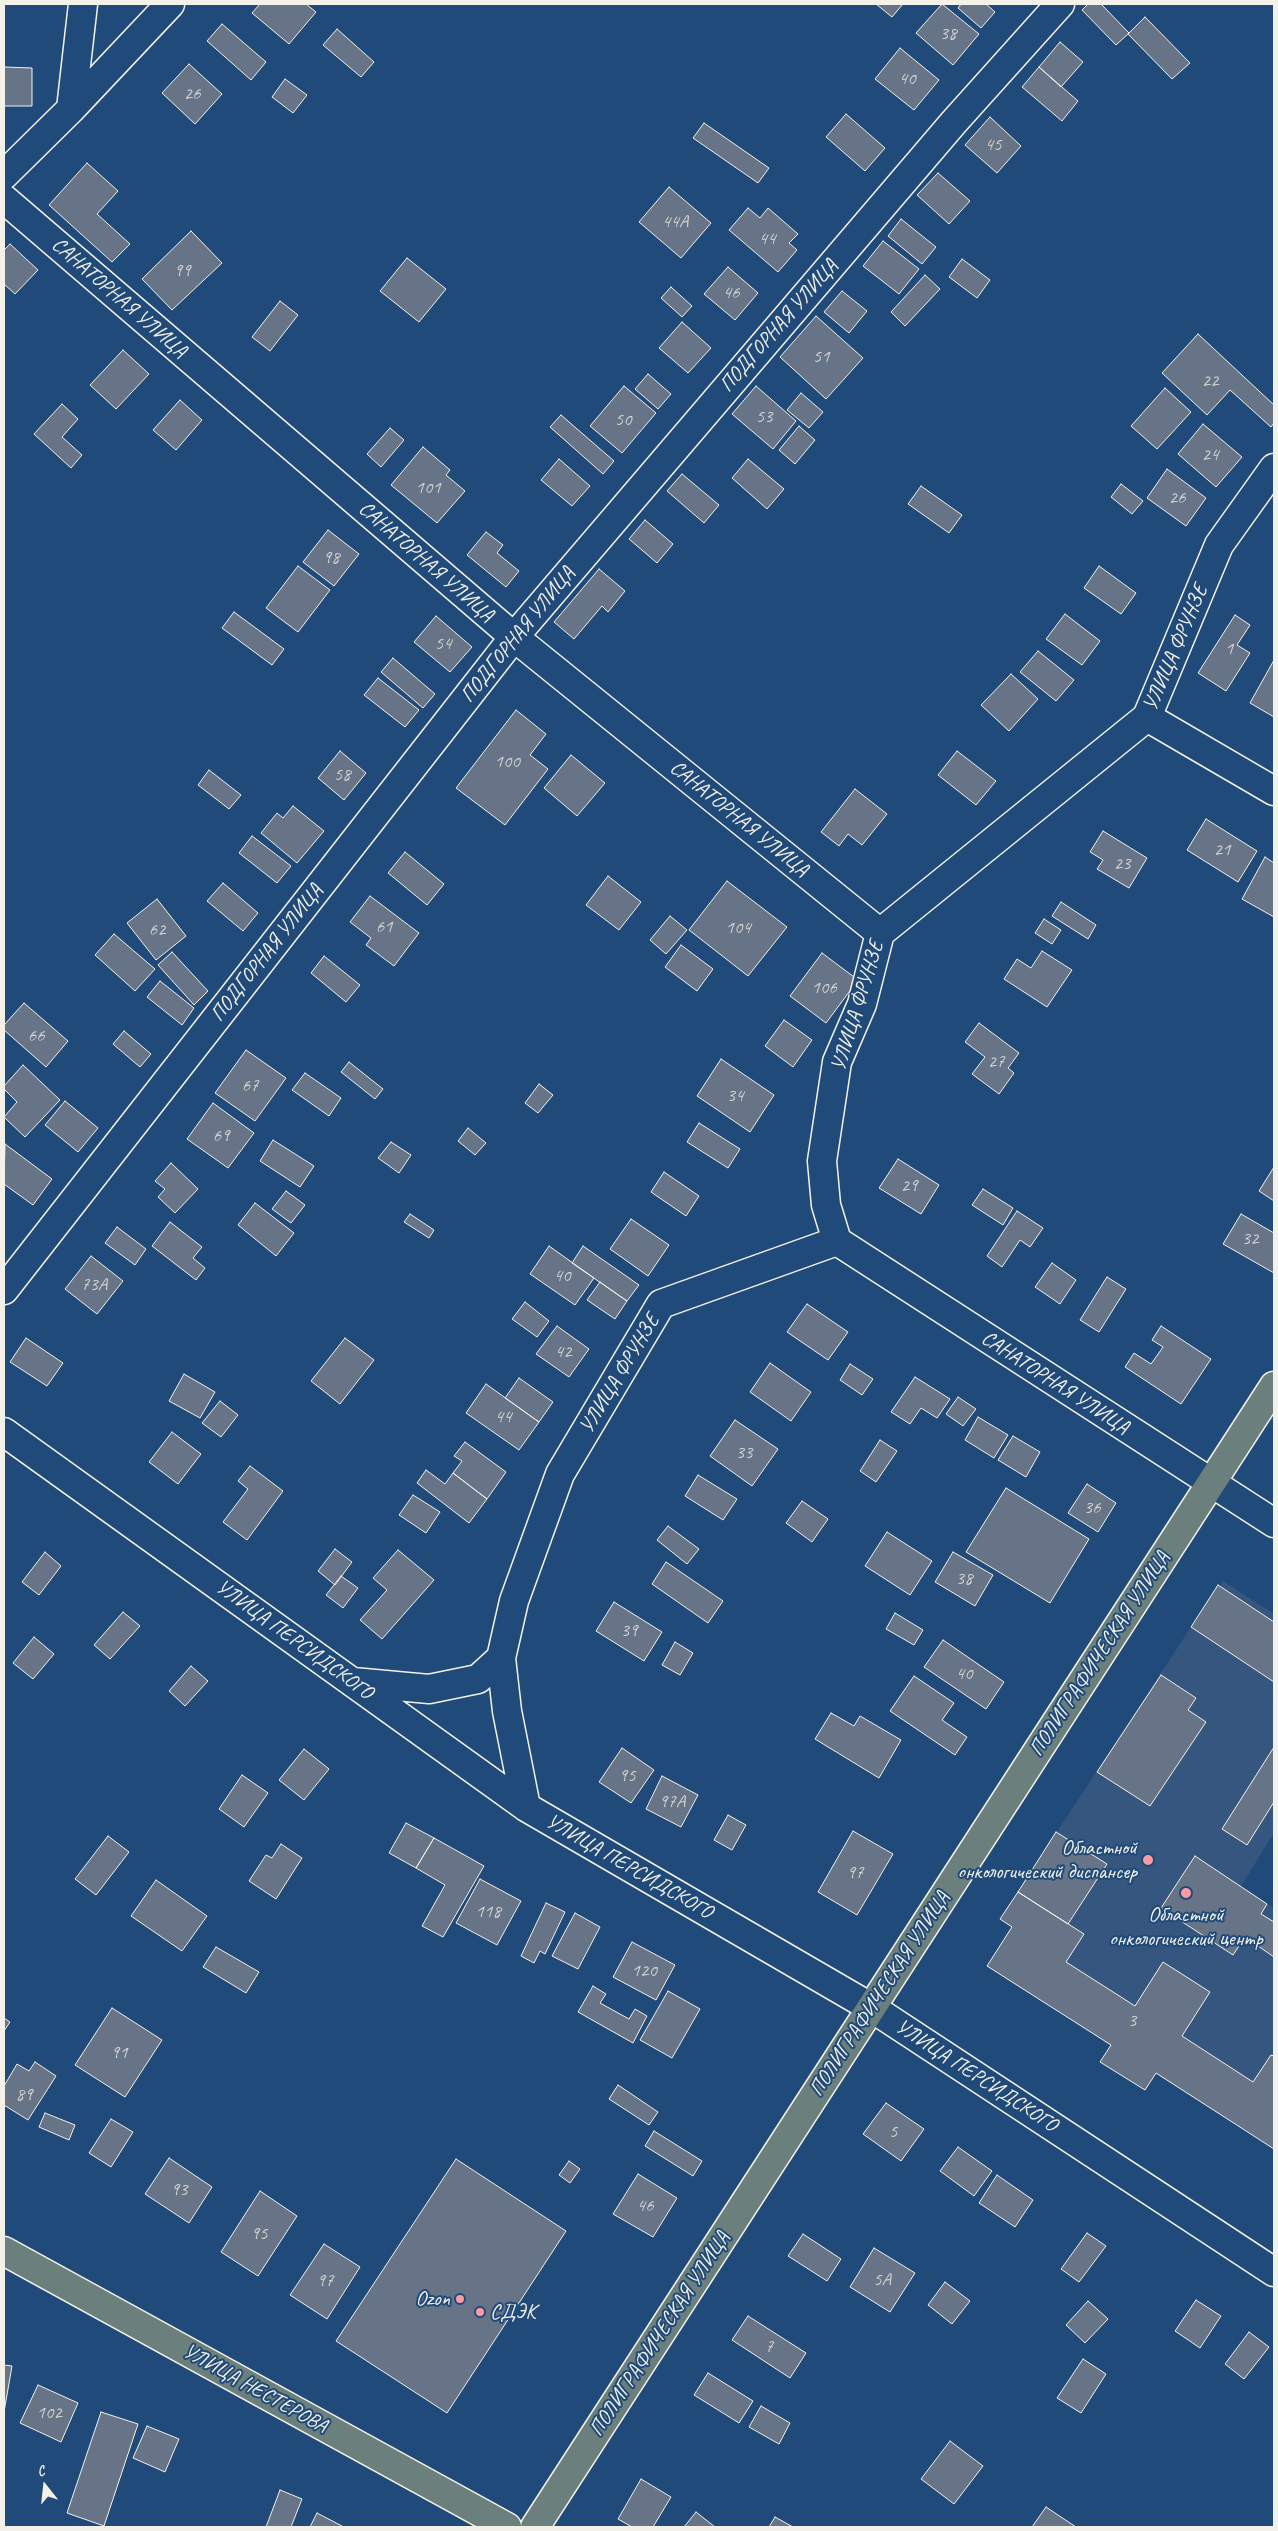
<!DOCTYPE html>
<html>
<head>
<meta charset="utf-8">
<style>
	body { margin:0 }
	#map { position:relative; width:1278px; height:2531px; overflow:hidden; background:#1f4a7a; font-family:Caveat,sans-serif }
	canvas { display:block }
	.frame { position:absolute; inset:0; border:5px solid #f4f1e8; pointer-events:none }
	.north { position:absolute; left:20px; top:2461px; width:50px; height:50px; -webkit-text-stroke:4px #1f4a7a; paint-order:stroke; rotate:344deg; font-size:14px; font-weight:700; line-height:20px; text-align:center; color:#f4f1e8 }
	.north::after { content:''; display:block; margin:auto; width:18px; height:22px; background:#f4f1e8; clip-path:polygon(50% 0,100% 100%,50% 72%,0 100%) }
</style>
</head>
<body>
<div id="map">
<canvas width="1278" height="2531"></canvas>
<div class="frame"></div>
<div class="north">С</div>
</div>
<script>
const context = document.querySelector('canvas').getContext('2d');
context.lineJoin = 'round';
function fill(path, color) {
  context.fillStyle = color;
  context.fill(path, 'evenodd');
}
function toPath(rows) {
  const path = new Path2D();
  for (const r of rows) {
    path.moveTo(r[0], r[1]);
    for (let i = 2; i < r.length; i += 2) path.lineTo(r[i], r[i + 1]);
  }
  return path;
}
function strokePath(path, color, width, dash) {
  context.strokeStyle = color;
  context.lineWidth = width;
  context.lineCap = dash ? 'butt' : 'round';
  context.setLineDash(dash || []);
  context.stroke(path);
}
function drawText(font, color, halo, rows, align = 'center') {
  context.font = font + ' Caveat,sans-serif';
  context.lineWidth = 4;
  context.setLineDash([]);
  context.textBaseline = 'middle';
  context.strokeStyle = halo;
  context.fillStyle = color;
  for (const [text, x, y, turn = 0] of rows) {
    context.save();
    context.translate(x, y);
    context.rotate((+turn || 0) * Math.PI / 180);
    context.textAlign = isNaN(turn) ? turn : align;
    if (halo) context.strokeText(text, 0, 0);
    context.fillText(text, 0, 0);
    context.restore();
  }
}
fill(toPath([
	[1223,1581,1274,1614,1274,1833,1241,1886,1274,1908,1274,2149,1156,2074,1145,2090,1100,2062,1110,2045,987,1966,1011,1927,1000,1919,1191,1627]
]), '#35567e');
const building = toPath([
	[260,4,306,4,316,12,289,44,252,13,260,4],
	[876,4,903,4,892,17,876,4],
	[942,4,979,34,953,65,916,33,942,4],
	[961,4,986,4,995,12,981,28,958,8,961,4],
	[1088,4,1101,4,1129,33,1116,45,1082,10,1088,4],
	[1145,17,1190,63,1172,79,1128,34,1145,17],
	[222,24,266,62,251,80,207,41,222,24],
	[337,29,374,62,361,77,323,45,337,29],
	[1060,42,1083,62,1061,87,1039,67,1060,42],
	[900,48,939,80,914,110,875,79,900,48],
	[189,64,222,94,195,124,162,93,189,64],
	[4,67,32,68,32,106,4,106,4,67],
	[1039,67,1078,101,1062,121,1022,87,1039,67],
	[285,79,307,95,293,113,272,97,285,79],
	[846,114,885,148,865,171,826,137,846,114],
	[990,117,1021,146,997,173,965,145,990,117],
	[704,123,769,168,758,183,693,138,704,123],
	[87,163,118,191,97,214,130,244,112,262,49,205,87,163],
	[938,173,970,201,949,224,917,195,938,173],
	[669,187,711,223,681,258,639,222,669,187],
	[748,208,760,218,768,208,798,234,789,243,797,250,778,272,729,230,748,208],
	[901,219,936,247,922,264,888,236,901,219],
	[191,231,222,263,172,310,142,279,191,231],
	[883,241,919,269,899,294,863,266,883,241],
	[10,244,38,270,15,294,4,284,4,250,10,244],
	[407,258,446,289,419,322,380,291,407,258],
	[962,259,990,280,977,298,949,277,962,259],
	[728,267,758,293,735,320,704,294,728,267],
	[925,275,940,289,905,326,891,312,925,275],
	[671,287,692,306,682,317,661,298,671,287],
	[842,291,867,311,849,333,824,312,842,291],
	[280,301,298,315,270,351,252,337,280,301],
	[816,316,863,358,826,399,780,357,816,316],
	[682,322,711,348,688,373,659,348,682,322],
	[1198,334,1274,405,1274,423,1271,427,1230,390,1207,415,1162,373,1198,334],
	[123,350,149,374,116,409,90,385,123,350],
	[648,374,671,394,658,409,635,389,648,374],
	[624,386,656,413,622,453,590,426,624,386],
	[756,386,796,421,773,449,732,414,756,386],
	[1165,388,1191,412,1157,449,1131,426,1165,388],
	[801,393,823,412,809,428,787,410,801,393],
	[180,400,202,420,176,450,153,430,180,400],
	[62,404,78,419,62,437,82,455,71,468,34,434,62,404],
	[561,415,614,461,603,474,550,427,561,415],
	[1203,424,1242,457,1216,487,1178,454,1203,424],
	[799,426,815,440,795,464,779,450,799,426],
	[390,428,404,440,381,467,367,454,390,428],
	[423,447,450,470,446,475,465,491,437,523,391,485,423,447],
	[559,459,590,486,572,506,541,480,559,459],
	[748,459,784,489,767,509,732,478,748,459],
	[1167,469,1206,498,1186,526,1147,498,1167,469],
	[682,474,719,505,704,523,667,491,682,474],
	[1121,484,1143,501,1132,514,1111,497,1121,484],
	[921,486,962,515,949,533,908,504,921,486],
	[645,520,673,544,657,563,629,539,645,520],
	[328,530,359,554,334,586,303,562,328,530],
	[486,532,503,545,497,553,519,571,506,587,467,555,486,532],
	[298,566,330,590,298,632,266,608,298,566],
	[1099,566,1136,593,1121,614,1084,588,1099,566],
	[599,569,625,591,608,612,602,606,574,639,554,622,599,569],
	[234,612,284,649,272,665,222,628,234,612],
	[1065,614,1100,641,1082,665,1046,639,1065,614],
	[1235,615,1250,625,1237,645,1250,653,1226,691,1198,673,1235,615],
	[436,616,472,647,450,672,414,642,436,616],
	[1038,651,1074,680,1056,701,1020,672,1038,651],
	[393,658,435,694,423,708,381,672,393,658],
	[1274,660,1274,717,1250,703,1274,660],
	[1011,674,1038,699,1009,731,981,705,1011,674],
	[378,678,419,710,405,727,364,695,378,678],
	[516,710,546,734,530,755,548,769,505,825,456,788,516,710],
	[340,751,366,773,344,800,318,778,340,751],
	[957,751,996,781,976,805,938,775,957,751],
	[571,755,605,783,577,816,544,788,571,755],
	[209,770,241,795,229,809,198,785,209,770],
	[855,789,887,814,862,845,848,834,839,846,821,832,855,789],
	[293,806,324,831,297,863,261,833,277,813,283,818,293,806],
	[1206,819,1257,851,1238,882,1187,850,1206,819],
	[1103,831,1147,858,1129,888,1097,869,1103,860,1090,852,1103,831],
	[252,836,291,866,277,883,239,853,252,836],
	[405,852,444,884,427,905,388,873,405,852],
	[1265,857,1274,863,1274,917,1242,899,1265,857],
	[608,876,641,902,619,930,586,905,608,876],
	[727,881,787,927,748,976,689,930,727,881],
	[223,883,258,913,243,931,207,901,223,883],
	[370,896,419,933,394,966,366,945,371,938,350,922,370,896],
	[157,899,186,936,156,960,127,923,157,899],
	[1061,902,1096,925,1088,939,1052,916,1061,902],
	[670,916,687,930,666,954,650,940,670,916],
	[1044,919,1061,930,1052,944,1035,933,1044,919],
	[114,934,155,969,135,991,95,955,114,934],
	[681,945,713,969,697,991,665,967,681,945],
	[1042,951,1072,970,1047,1007,1004,979,1017,959,1031,968,1042,951],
	[172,952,208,991,194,1005,158,965,172,952],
	[822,953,858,980,826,1023,790,996,822,953],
	[324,956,360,985,346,1002,311,973,324,956],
	[160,981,194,1008,182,1025,147,997,160,981],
	[24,1003,68,1041,46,1067,4,1030,4,1025,24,1003],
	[784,1020,812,1040,793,1067,765,1046,784,1020],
	[979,1023,1019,1053,1008,1068,1014,1073,999,1094,972,1074,985,1057,965,1042,979,1023],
	[124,1031,151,1054,140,1067,113,1044,124,1031],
	[246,1050,286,1078,255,1121,215,1093,246,1050],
	[721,1059,774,1095,750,1132,697,1096,721,1059],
	[349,1062,383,1089,375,1099,341,1072,349,1062],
	[23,1065,60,1100,25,1137,4,1117,17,1102,4,1089,4,1086,23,1065],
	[305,1073,341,1098,329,1116,292,1090,305,1073],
	[539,1084,553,1095,538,1113,525,1103,539,1084],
	[65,1101,98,1128,78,1152,45,1125,65,1101],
	[213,1103,254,1133,228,1168,187,1139,213,1103],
	[699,1123,740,1149,728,1168,687,1142,699,1123],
	[468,1128,486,1143,475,1155,458,1141,468,1128],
	[273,1140,314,1166,300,1187,260,1161,273,1140],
	[391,1142,411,1155,399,1173,378,1158,391,1142],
	[5,1144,52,1179,33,1205,4,1184,5,1144],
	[898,1159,939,1185,921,1214,879,1188,898,1159],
	[171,1163,198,1189,175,1213,158,1197,165,1189,155,1181,171,1163],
	[1274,1167,1274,1201,1259,1191,1274,1167],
	[664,1172,699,1196,686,1216,651,1192,664,1172],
	[983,1189,1013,1208,1003,1225,972,1205,983,1189],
	[286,1191,305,1205,291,1223,272,1209,286,1191],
	[255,1203,294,1233,276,1256,238,1225,255,1203],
	[1017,1211,1043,1228,1030,1247,1020,1240,1002,1267,987,1256,1017,1211],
	[410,1214,434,1230,429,1238,404,1222,410,1214],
	[1241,1214,1274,1233,1274,1273,1223,1244,1241,1214],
	[631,1219,669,1245,648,1276,610,1249,631,1219],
	[170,1222,202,1247,193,1258,205,1268,196,1280,152,1246,170,1222],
	[117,1227,146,1249,135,1265,105,1243,117,1227],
	[549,1246,594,1278,575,1305,530,1274,549,1246],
	[583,1246,639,1285,627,1301,572,1263,583,1246],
	[91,1256,123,1281,97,1314,65,1289,91,1256],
	[1052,1263,1076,1280,1060,1304,1035,1287,1052,1263],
	[1107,1277,1126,1289,1099,1332,1080,1320,1107,1277],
	[600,1282,627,1301,615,1319,587,1300,600,1282],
	[525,1302,549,1321,537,1337,512,1319,525,1302],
	[807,1304,848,1332,828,1360,787,1332,807,1304],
	[557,1326,589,1349,569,1377,536,1354,557,1326],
	[1161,1326,1211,1359,1181,1404,1125,1367,1134,1353,1151,1364,1163,1347,1152,1340,1161,1326],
	[26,1338,63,1363,47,1386,10,1362,26,1338],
	[345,1338,374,1360,340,1404,311,1381,345,1338],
	[770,1363,811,1392,791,1421,750,1392,770,1363],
	[850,1364,873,1379,862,1395,840,1380,850,1364],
	[184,1374,215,1392,200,1418,169,1401,184,1374],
	[915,1377,950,1399,937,1418,921,1408,910,1424,891,1412,915,1377],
	[519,1378,553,1402,539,1422,505,1398,519,1378],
	[486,1384,539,1422,519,1450,466,1413,486,1384],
	[958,1397,976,1409,963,1426,946,1414,958,1397],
	[220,1401,238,1415,221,1437,202,1423,220,1401],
	[978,1417,1008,1435,994,1458,965,1440,978,1417],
	[735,1420,778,1449,752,1486,710,1456,735,1420],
	[172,1432,201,1454,178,1484,149,1462,172,1432],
	[1013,1436,1040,1452,1026,1477,998,1460,1013,1436],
	[880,1440,897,1451,876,1482,860,1471,880,1440],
	[465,1442,506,1472,487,1499,453,1473,462,1461,454,1456,465,1442],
	[250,1466,283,1491,247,1540,223,1522,248,1489,238,1481,250,1466],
	[426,1470,445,1484,453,1473,487,1499,469,1523,417,1483,426,1470],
	[698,1475,737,1499,723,1520,685,1496,698,1475],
	[1087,1484,1116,1503,1098,1532,1068,1513,1087,1484],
	[1006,1488,1089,1539,1050,1603,966,1552,1006,1488],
	[413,1495,440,1512,426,1533,399,1515,413,1495],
	[802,1501,828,1519,812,1542,786,1523,802,1501],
	[668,1526,699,1549,687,1564,657,1540,668,1526],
	[887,1532,932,1561,910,1595,865,1566,887,1532],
	[335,1549,352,1562,335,1585,318,1571,335,1549],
	[398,1550,434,1580,382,1639,360,1620,387,1590,373,1578,398,1550],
	[45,1552,61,1566,39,1595,22,1582,45,1552],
	[953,1552,993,1575,975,1606,935,1582,953,1552],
	[666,1562,723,1601,708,1623,652,1584,666,1562],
	[341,1576,358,1588,343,1608,326,1595,341,1576],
	[1218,1585,1274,1622,1274,1682,1191,1627,1218,1585],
	[614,1602,662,1632,644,1661,596,1631,614,1602],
	[123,1612,140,1626,110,1659,94,1645,123,1612],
	[895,1613,923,1630,914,1645,886,1629,895,1613],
	[34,1637,54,1654,33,1679,13,1663,34,1637],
	[943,1640,1004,1682,986,1709,924,1667,943,1640],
	[675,1642,693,1653,680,1675,662,1665,675,1642],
	[191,1666,208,1681,185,1706,169,1691,191,1666],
	[1161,1675,1196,1698,1188,1710,1206,1722,1150,1806,1097,1772,1161,1675],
	[914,1676,954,1703,942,1720,967,1737,955,1755,890,1711,914,1676],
	[831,1713,854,1726,860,1716,901,1740,879,1778,815,1739,831,1713],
	[1274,1747,1274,1802,1247,1845,1222,1829,1274,1747],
	[622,1748,654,1770,631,1803,599,1782,622,1748],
	[304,1749,329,1769,304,1800,279,1780,304,1749],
	[242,1775,268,1793,244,1827,219,1809,242,1775],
	[662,1776,698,1795,681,1827,646,1809,662,1776],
	[728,1815,746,1825,732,1850,714,1840,728,1815],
	[406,1823,434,1838,416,1868,389,1853,406,1823],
	[853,1831,893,1854,857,1915,818,1892,853,1831],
	[1056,1832,1107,1864,1068,1924,1018,1892,1056,1832],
	[108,1836,129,1852,96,1895,75,1879,108,1836],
	[434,1838,484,1866,443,1937,422,1926,445,1885,416,1868,434,1838],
	[281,1844,302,1858,276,1899,249,1881,266,1855,272,1858,281,1844],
	[1195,1856,1267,1904,1261,1914,1274,1922,1274,1957,1245,1937,1233,1955,1161,1908,1195,1856],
	[480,1879,521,1901,497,1945,456,1923,480,1879],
	[156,1880,207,1916,182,1951,131,1916,156,1880],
	[1018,1892,1084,1934,1066,1962,1135,2006,1163,1962,1210,1992,1182,2036,1253,2082,1271,2055,1274,2056,1274,2149,1156,2073,1145,2090,1100,2062,1111,2045,987,1966,1012,1927,1000,1919,1018,1892],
	[546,1903,565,1912,545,1954,540,1951,534,1963,521,1956,546,1903],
	[575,1913,600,1927,578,1969,552,1956,575,1913],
	[632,1942,675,1965,656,2000,613,1977,632,1942],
	[216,1947,259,1972,246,1993,203,1967,216,1947],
	[593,1986,606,1994,600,2003,629,2019,635,2009,647,2016,633,2043,578,2012,593,1986],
	[668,1991,700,2009,672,2058,640,2040,668,1991],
	[112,2008,162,2040,125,2097,75,2065,112,2008],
	[4,2018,10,2022,4,2031,4,2018],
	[35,2062,56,2076,28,2120,4,2105,4,2086,17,2064,29,2071,35,2062],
	[618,2085,658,2112,649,2125,609,2099,618,2085],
	[886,2103,924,2129,901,2161,863,2134,886,2103],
	[45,2113,75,2125,69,2140,39,2127,45,2113],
	[111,2119,133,2132,111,2167,89,2153,111,2119],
	[654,2131,702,2161,693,2176,645,2146,654,2131],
	[958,2147,992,2171,974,2196,940,2171,958,2147],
	[169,2158,212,2187,189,2223,145,2194,169,2158],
	[456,2159,566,2231,447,2413,336,2341,456,2159],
	[569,2161,580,2169,570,2183,559,2175,569,2161],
	[638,2174,677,2198,653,2237,613,2214,638,2174],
	[997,2175,1033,2200,1015,2227,979,2203,997,2175],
	[260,2191,297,2216,258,2276,221,2252,260,2191],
	[1087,2233,1106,2246,1079,2282,1061,2269,1087,2233],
	[803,2234,841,2259,827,2281,788,2256,803,2234],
	[324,2244,360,2267,327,2319,290,2295,324,2244],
	[874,2248,915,2273,890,2312,850,2287,874,2248],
	[945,2282,970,2301,952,2324,928,2305,945,2282],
	[1196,2300,1221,2316,1200,2348,1175,2331,1196,2300],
	[1088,2301,1108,2319,1085,2343,1066,2325,1088,2301],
	[748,2316,806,2353,790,2378,732,2340,748,2316],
	[1249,2332,1269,2347,1244,2379,1225,2364,1249,2332],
	[1083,2359,1106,2374,1081,2413,1057,2398,1083,2359],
	[4,2365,12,2366,4,2412,4,2365],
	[708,2373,753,2401,739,2423,694,2395,708,2373],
	[38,2385,78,2403,61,2442,20,2423,38,2385],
	[761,2406,790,2423,779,2444,749,2427,761,2406],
	[101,2412,138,2424,104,2526,67,2513,101,2412],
	[147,2426,179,2439,165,2472,133,2458,147,2426],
	[950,2441,983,2466,954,2504,921,2479,950,2441],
	[641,2479,671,2497,653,2527,632,2527,618,2519,641,2479],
	[280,2490,302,2499,291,2527,266,2527,280,2490],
	[1046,2507,1076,2527,1032,2527,1046,2507],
	[696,2512,715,2527,684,2527,696,2512],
	[317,2513,342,2526,341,2527,310,2527,317,2513],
	[775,2517,793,2527,769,2527,775,2517]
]);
fill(building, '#677386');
strokePath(building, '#f4f1e8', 1);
const minor = toPath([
	[71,109,83,4],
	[4,175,71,109,170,4],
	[4,199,514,637,880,933],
	[1147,717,1274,791],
	[837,1241,1274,1523],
	[4,1290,514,637,954,122,1060,4],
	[4,1432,526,1807,872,2008,1274,2272],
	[353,1682,429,1689,478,1679,501,1658],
	[526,1807,507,1711,501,1658,514,1601,560,1474,661,1304,837,1241,826,1205,822,1161,837,1062,862,1004,880,933,1147,717,1219,545,1274,468]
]);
const major = toPath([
	[4,2251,507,2527],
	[535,2527,1274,1386]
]);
strokePath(minor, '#f4f1e8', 31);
strokePath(major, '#f4f1e8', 31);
strokePath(minor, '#1f4a7a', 28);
strokePath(major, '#6b7f7c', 28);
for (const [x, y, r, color] of [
	[1148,1860,6,"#ff9aa2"],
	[1186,1893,6,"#ff9aa2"],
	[460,2299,5,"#ff9aa2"],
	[480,2312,5,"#ff9aa2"]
]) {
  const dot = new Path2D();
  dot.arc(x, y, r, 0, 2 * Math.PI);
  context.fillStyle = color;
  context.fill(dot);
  strokePath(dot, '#1f4a7a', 2);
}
drawText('19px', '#d1d2d0', null, [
	["38",948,34],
	["40",907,79],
	["26",192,94],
	["45",993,145],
	["44А",675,222],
	["44",767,239],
	["99",182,271],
	["46",731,293],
	["51",821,357],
	["22",1210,381],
	["53",764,417],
	["50",623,420],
	["24",1210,455],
	["101",428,488],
	["26",1177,498],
	["98",331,558],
	["54",443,644],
	["1",1229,649],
	["100",507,762],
	["58",342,775],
	["21",1222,850],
	["23",1122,864],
	["61",384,927],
	["104",738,928],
	["62",157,930],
	["106",824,988],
	["66",36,1036],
	["27",996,1062],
	["67",250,1086],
	["34",735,1096],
	["69",221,1136],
	["29",909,1186],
	["32",1250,1239],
	["40",562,1276],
	["73А",94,1285],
	["42",563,1352],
	["44",503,1417],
	["33",744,1453],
	["36",1092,1508],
	["38",964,1579],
	["39",629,1631],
	["40",964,1674],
	["95",627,1776],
	["97А",672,1802],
	["97",855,1873],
	["118",488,1912],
	["120",644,1971],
	["3",1132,2021],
	["91",119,2053],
	["89",24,2095],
	["5",893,2132],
	["93",179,2190],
	["46",645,2206],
	["95",259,2234],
	["5А",882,2280],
	["97",325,2281],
	["7",769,2347],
	["102",49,2413]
]);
drawText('21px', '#f4f1e8', '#1f4a7a', [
	["САНАТОРНАЯ УЛИЦА",119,298,41],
	["ПОДГОРНАЯ УЛИЦА",779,326,-49],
	["САНАТОРНАЯ УЛИЦА",426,562,41],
	["ПОДГОРНАЯ УЛИЦА",518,635,-51],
	["УЛИЦА ФРУНЗЕ",1176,648,-67],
	["САНАТОРНАЯ УЛИЦА",739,819,39],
	["ПОДГОРНАЯ УЛИЦА",267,953,-52],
	["УЛИЦА ФРУНЗЕ",858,1006,-73],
	["УЛИЦА ФРУНЗЕ",620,1374,-59],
	["САНАТОРНАЯ УЛИЦА",1055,1383,33],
	["УЛИЦА ПЕРСИДСКОГО",294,1640,36],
	["ПОЛИГРАФИЧЕСКАЯ УЛИЦА",1100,1654,-57],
	["УЛИЦА ПЕРСИДСКОГО",629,1867,30],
	["ПОЛИГРАФИЧЕСКАЯ УЛИЦА",880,1994,-57],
	["УЛИЦА ПЕРСИДСКОГО",976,2076,33],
	["ПОЛИГРАФИЧЕСКАЯ УЛИЦА",660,2334,-57],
	["УЛИЦА НЕСТЕРОВА",255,2389,29]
]);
drawText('21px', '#f4f1e8', '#1f4a7a', [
	["Областной",1137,1848],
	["онкологический диспансер",1137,1872],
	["Областной",1186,1915,"center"],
	["онкологический центр",1186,1939,"center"],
	["Ozon",450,2299],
	["СДЭК",490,2312,"left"]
], 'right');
</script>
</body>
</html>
